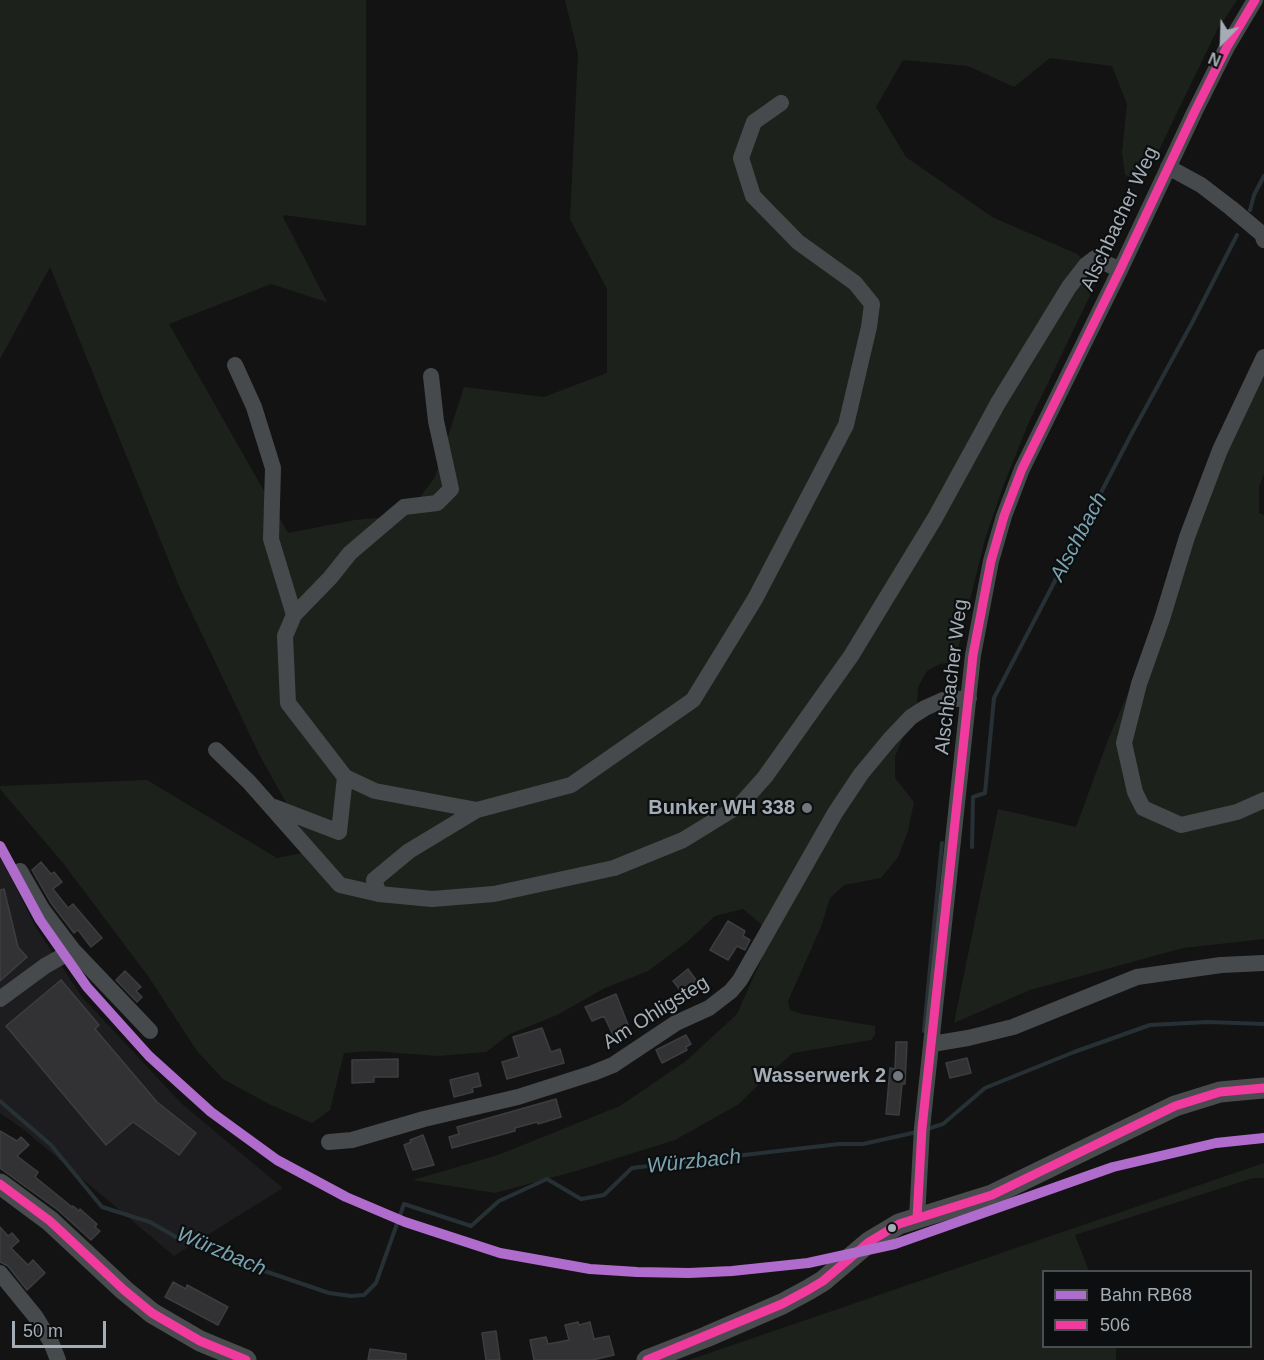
<!DOCTYPE html>
<html>
<head>
<meta charset="utf-8">
<style>
	body { margin:0 }
	#map { position:relative; width:1264px; height:1360px; overflow:hidden; background:#131313; font-family:Helvetica,sans-serif }
	canvas { display:block }
	.legend { position:absolute; left:1042px; top:1270px; width:210px; height:78px; box-sizing:border-box; background:#0d0e0f; border:2px solid #494e51; margin:0; padding:8px 10px; list-style:none; font-size:18px; color:#a4adb5 }
	.legend li { display:flex; align-items:center; gap:12px; height:30px }
	.legend b { width:30px; border:2px solid #494e51 }
	.north { position:absolute; left:1192px; top:12px; width:60px; height:60px; -webkit-text-stroke:4px #0d0e0f; paint-order:stroke; rotate:203deg; font-size:16px; font-weight:700; line-height:24px; text-align:center; color:#a4adb5 }
	.north::after { content:''; display:block; margin:auto; width:21px; height:27px; background:#a4adb5; clip-path:polygon(50% 0,100% 100%,50% 72%,0 100%) }
	.scale { position:absolute; left:12px; top:1321px; width:94px; height:27px; box-sizing:border-box; border:3px solid #a4adb5; border-top:0; padding-left:8px; font-size:18px; line-height:21px; white-space:nowrap; color:#a4adb5; -webkit-text-stroke:4px #0d0e0f; paint-order:stroke }
</style>
</head>
<body>
<div id="map">
<canvas width="1264" height="1360"></canvas>
<ul class="legend">
<li><b style="height:8px;background:#b06ccc"></b>Bahn RB68</li>
<li><b style="height:8px;background:#f13a9d"></b>506</li>
</ul>
<div class="north">N</div>
<div class="scale">50 m</div>
</div>
<script>
const context = document.querySelector('canvas').getContext('2d');
context.lineJoin = 'round';
function fill(path, color) {
  context.fillStyle = color;
  context.fill(path, 'evenodd');
}
function toPath(rows) {
  const path = new Path2D();
  for (const r of rows) {
    path.moveTo(r[0], r[1]);
    for (let i = 2; i < r.length; i += 2) path.lineTo(r[i], r[i + 1]);
  }
  return path;
}
function strokePath(path, color, width, dash) {
  context.strokeStyle = color;
  context.lineWidth = width;
  context.lineCap = dash ? 'butt' : 'round';
  context.setLineDash(dash || []);
  context.stroke(path);
}
function drawText(font, color, halo, rows, align = 'center') {
  context.font = font + ' Helvetica,sans-serif';
  context.lineWidth = 4.5;
  context.setLineDash([]);
  context.textBaseline = 'middle';
  context.strokeStyle = halo;
  context.fillStyle = color;
  for (const [text, x, y, turn = 0] of rows) {
    context.save();
    context.translate(x, y);
    context.rotate((+turn || 0) * Math.PI / 180);
    context.textAlign = isNaN(turn) ? turn : align;
    if (halo) context.strokeText(text, 0, 0);
    context.fillText(text, 0, 0);
    context.restore();
  }
}
fill(toPath([
	[0,855,35,926,82,997,181,1103,283,1188,174,1256,23,1129,0,1113]
]), '#1d1d1f');
fill(toPath([
	[0,0,366,0,366,226,284,215,283,217,327,302,271,284,169,324,288,533,355,520,407,515,435,477,464,387,544,397,607,373,607,289,570,219,578,54,565,0,1237,0,1217,30,1144,181,1125,175,1122,152,1127,104,1112,66,1050,58,1014,87,968,66,903,60,876,107,906,157,992,217,1077,254,1096,270,1098,279,1029,422,1004,484,985,539,957,653,952,662,940,664,927,671,918,687,917,706,895,756,895,778,914,802,908,831,898,857,881,878,844,885,830,898,821,927,788,1001,790,1010,802,1014,875,1026,875,1035,871,1040,793,1053,771,1072,739,1104,675,1140,576,1171,495,1193,413,1180,498,1155,620,1106,686,1061,737,1014,762,958,761,924,743,909,715,916,686,943,648,971,605,988,557,1015,510,1034,486,1052,438,1056,373,1051,344,1053,330,1110,312,1123,269,1104,223,1079,197,1051,148,976,63,863,0,789,0,786,147,780,277,858,313,851,259,754,179,586,50,267,0,359],
	[1264,376,1264,474,1259,487,1259,513,1264,515,1264,939,1183,948,1030,990,954,1023,998,809,1076,827,1108,740,1194,537,1228,451],
	[1264,1163,1264,1178,1253,1178,1075,1235,1089,1271,1044,1272,1044,1346,1116,1347,1116,1360,689,1360]
]), '#1c221b');
strokePath(toPath([
	[1250,210,1254,195,1264,176],
	[972,847,973,797,985,793,994,698,1132,433,1192,323,1237,235],
	[924,1031,942,843],
	[0,1101,51,1145,102,1207,150,1222,176,1237,241,1263,329,1293,351,1296,364,1295,376,1283,404,1204,471,1226,499,1201,547,1179,581,1199,604,1195,632,1168,839,1144,863,1144,917,1132],
	[927,1129,943,1124,985,1088,1074,1052,1150,1025,1208,1022,1264,1024]
]), '#273135', 4);
const building = toPath([
	[41,862,51,874,54,872,62,882,53,889,68,908,73,904,102,938,91,947,78,930,74,933,51,903,32,870,41,862],
	[4,889,18,947,27,957,0,981,0,890,4,889],
	[728,921,745,931,743,936,750,940,745,950,737,946,728,960,710,950,728,921],
	[688,969,699,984,684,995,673,981,688,969],
	[125,971,141,987,136,991,142,997,137,1002,116,980,125,971],
	[61,980,99,1025,95,1029,157,1102,196,1133,179,1155,133,1122,106,1145,6,1026,61,980],
	[616,994,630,1030,614,1037,604,1016,592,1021,585,1007,616,994],
	[542,1028,551,1052,560,1049,564,1063,507,1079,502,1062,519,1057,513,1037,542,1028],
	[686,1035,691,1044,686,1047,687,1050,662,1063,656,1050,686,1035],
	[896,1042,907,1042,905,1084,902,1084,899,1115,886,1114,890,1068,895,1069,896,1042],
	[967,1058,971,1073,950,1078,946,1063,967,1058],
	[398,1059,398,1077,374,1077,374,1082,352,1083,352,1060,398,1059],
	[478,1073,481,1086,472,1088,473,1092,454,1097,450,1080,478,1073],
	[556,1099,561,1117,538,1124,537,1122,515,1128,515,1131,452,1148,449,1137,459,1134,457,1127,556,1099],
	[0,1131,17,1141,21,1137,29,1145,17,1156,38,1172,35,1177,72,1207,73,1206,79,1211,80,1209,97,1224,95,1227,100,1231,91,1240,58,1210,0,1168,0,1131],
	[423,1135,434,1165,413,1170,404,1145,411,1142,410,1140,423,1135],
	[0,1227,8,1236,12,1233,19,1241,11,1248,28,1265,33,1260,45,1273,27,1290,8,1266,0,1262,0,1227],
	[173,1282,186,1289,187,1285,228,1307,218,1325,165,1297,173,1282],
	[578,1322,579,1325,590,1322,594,1339,609,1336,614,1355,593,1360,534,1360,530,1340,546,1337,548,1344,569,1340,565,1325,578,1322],
	[496,1331,500,1360,486,1360,482,1333,496,1331],
	[370,1349,406,1354,406,1360,368,1360,370,1349]
]);
fill(building, '#323234');
strokePath(building, '#3b3e3f', 1.5);
strokePath(toPath([
	[1168,167,1201,185,1231,208,1262,234,1264,240],
	[1264,357,1220,450,1187,537,1162,619,1139,684,1124,743,1135,792,1143,808,1181,825,1237,812,1264,800],
	[235,365,254,407,273,468,271,539,294,615],
	[431,376,436,421,451,489,437,503,404,507,350,553,330,578,294,615,285,636,288,703,345,777,375,791,477,810,409,851,374,880,379,894,432,899,494,894,614,868,683,840,740,805,765,777,851,656,935,518,998,403,1069,287,1086,265,1095,258,1120,270],
	[216,750,249,782,340,885,379,894],
	[274,807,339,832,345,777],
	[477,810,571,785,693,700,755,599,846,425,869,327,872,304,855,283,798,242,753,196,741,158,754,122,781,103],
	[20,871,42,909,73,950,150,1031],
	[0,999,45,966,73,950],
	[932,1044,968,1038,1013,1027,1137,977,1221,965,1264,963],
	[329,1142,352,1140,424,1119,518,1097,593,1073,613,1065,676,1023,709,1008,731,991,740,980,835,813,861,774,890,739,911,717,925,708,943,700,969,698],
	[917,1218,922,1128,973,655,991,561,1004,516,1022,469,1120,270,1194,113,1227,47,1255,0],
	[0,1273,35,1316,51,1342,58,1360]
]), '#474a4c', 16);
strokePath(toPath([
	[0,1184,50,1221,124,1290,152,1313,200,1341,246,1360],
	[647,1360,706,1337,782,1304,808,1290,823,1281,869,1242,899,1224,992,1195,1175,1106,1220,1092,1264,1088]
]), '#494b4e', 21);
strokePath(toPath([
	[0,1184,50,1221,124,1290,152,1313,200,1341,246,1360],
	[917,1218,922,1128,973,655,991,561,1004,516,1022,469,1120,270,1194,113,1227,47,1255,0],
	[647,1360,782,1304,808,1290,823,1281,869,1242,899,1224,992,1195,1175,1106,1220,1092,1264,1088]
]), '#f13a9d', 9);
strokePath(toPath([
	[0,846,40,920,87,987,149,1056,211,1112,277,1160,346,1197,405,1222,500,1253,590,1269,637,1272,689,1273,732,1271,808,1263,895,1244,1113,1167,1216,1143,1264,1138]
]), '#b06ccc', 10);
for (const [x, y, r, color] of [
	[807,808,6,"#71777c"],
	[898,1076,6,"#71777c"],
	[892,1228,5,"#a4adb5"]
]) {
  const dot = new Path2D();
  dot.arc(x, y, r, 0, 2 * Math.PI);
  context.fillStyle = color;
  context.fill(dot);
  strokePath(dot, '#0d0e0f', 2);
}
drawText('20px', '#a4adb5', '#0d0e0f', [
	["Alschbacher Weg",1120,219,-65],
	["Alschbacher Weg",952,677,-83],
	["Am Ohligsteg",656,1013,-32]
]);
drawText('bold 20px', '#a4adb5', '#0d0e0f', [
	["Bunker WH 338",795,808],
	["Wasserwerk 2",886,1076]
], 'right');
drawText('italic 21px', '#7aa3b0', '#0d0e0f', [
	["Alschbach",1079,537,-62],
	["Würzbach",694,1162,-6],
	["Würzbach",221,1252,23]
]);
</script>
</body>
</html>
